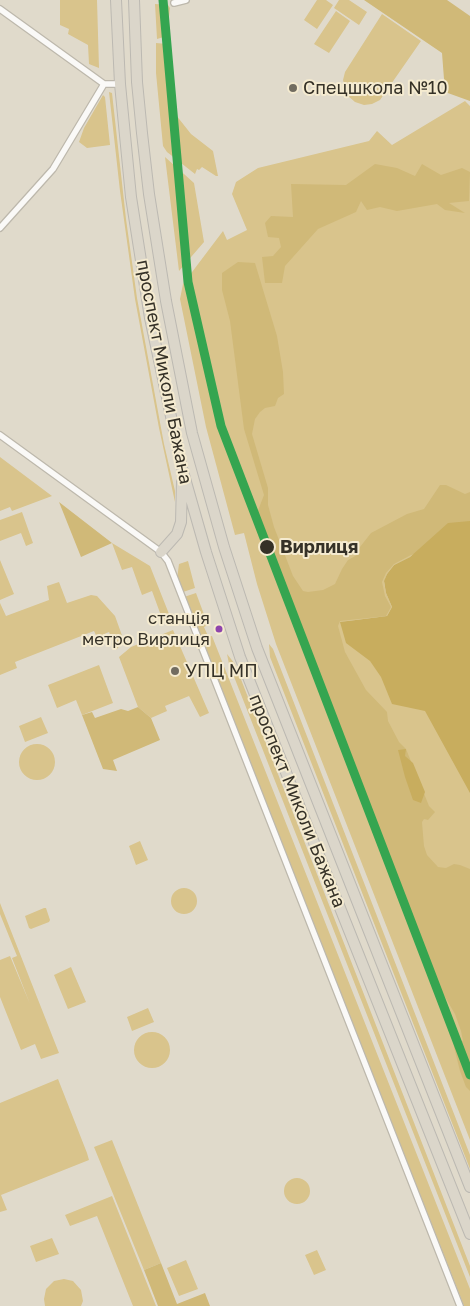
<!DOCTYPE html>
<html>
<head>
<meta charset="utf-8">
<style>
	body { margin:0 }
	canvas { display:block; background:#e0dacb }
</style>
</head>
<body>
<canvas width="470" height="1306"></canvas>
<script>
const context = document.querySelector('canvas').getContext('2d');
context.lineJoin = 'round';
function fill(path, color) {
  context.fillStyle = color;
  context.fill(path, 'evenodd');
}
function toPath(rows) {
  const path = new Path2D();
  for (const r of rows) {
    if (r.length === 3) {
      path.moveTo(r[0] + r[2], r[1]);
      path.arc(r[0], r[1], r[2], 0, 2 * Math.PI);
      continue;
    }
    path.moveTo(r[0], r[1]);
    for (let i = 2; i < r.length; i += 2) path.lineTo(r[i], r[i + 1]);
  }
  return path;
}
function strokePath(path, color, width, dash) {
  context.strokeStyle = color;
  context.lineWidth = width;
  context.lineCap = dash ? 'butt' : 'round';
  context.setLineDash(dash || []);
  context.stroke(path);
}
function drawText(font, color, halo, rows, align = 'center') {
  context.font = font + ' "Golos Text",sans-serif';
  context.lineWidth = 4;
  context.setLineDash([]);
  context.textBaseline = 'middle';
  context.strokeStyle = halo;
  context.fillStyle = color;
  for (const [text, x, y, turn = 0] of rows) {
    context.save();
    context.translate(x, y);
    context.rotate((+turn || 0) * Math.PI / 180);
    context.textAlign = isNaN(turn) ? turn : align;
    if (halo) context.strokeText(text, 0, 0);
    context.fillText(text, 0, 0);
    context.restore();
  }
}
fill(toPath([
	[60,0,97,0,99,68,89,64,88,45,68,34,69,29,60,25],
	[317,0,326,0,333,5,317,29,304,20],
	[339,0,349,0,367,12,359,25,334,8],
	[155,4,168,5,170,8,167,36,157,39],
	[336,11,350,21,329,53,314,44],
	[382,14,421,41,380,100,372,104,364,105,355,102,347,95,343,80,345,72],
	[156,43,167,44,172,108,176,115,191,134,213,151,218,176,216,176,202,167,199,170,197,169,195,174,167,152,163,146,156,73],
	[109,92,112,93,126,219,137,298,164,444,175,491,175,502,159,428,135,299,120,191],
	[103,95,105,97,110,145,87,148,79,142,84,128],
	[465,101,470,106,470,580,406,673,470,776,470,1140,276,644,257,584,244,533,235,535,206,427,180,299,183,284,223,231,227,240,247,230,232,194,236,182,258,168,369,141,377,131,392,145],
	[448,523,391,619,340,622,387,616,392,607,386,593,384,582,387,574,394,565,410,557],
	[165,157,194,183,204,242,179,271],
	[0,457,52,496,12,511,10,507,0,511],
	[22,512,33,543,26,546,21,533,0,541,0,520],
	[112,543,150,566,171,619,163,621,152,591,142,595,132,567,122,570],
	[0,560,14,594,0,600],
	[188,561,195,588,183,592,177,579,179,564],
	[59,582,67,603,91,595,97,596,115,616,124,641,116,650,109,632,97,637,94,631,15,662,17,668,0,675,0,603,6,616,49,600,47,586],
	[196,593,208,625,204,627,208,636,212,636,470,1289,470,1306,464,1306,184,597],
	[173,630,209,713,200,717,189,696,165,706,167,711,151,718,138,707,119,657,131,647],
	[269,644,273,649,470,1155,470,1169,270,657],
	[227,654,235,664,470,1266,470,1277,229,664],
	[99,665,113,703,82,715,76,700,57,708,48,685],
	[41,717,48,733,25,742,19,726],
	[37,762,18],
	[140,841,148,860,136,865,129,846],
	[184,901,13],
	[0,903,59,1053,41,1059,35,1044,21,1050,0,997,0,960,10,956,30,1004,12,958,17,956,0,914],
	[44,908,46,908,50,920,49,922,31,929,29,928,25,916],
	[71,967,86,1002,68,1009,54,975],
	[148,1008,154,1022,132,1031,127,1017],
	[152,1050,18],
	[58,1079,87,1153,89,1160,1,1195,7,1210,0,1212,0,1103],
	[112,1140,161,1263,144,1270,94,1147],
	[297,1191,13],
	[112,1196,156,1306,133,1306,97,1216,70,1226,65,1215],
	[52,1238,59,1254,36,1262,30,1246],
	[317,1250,326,1270,314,1275,305,1255],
	[186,1260,198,1289,179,1296,167,1268],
	[64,1279,73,1281,81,1290,83,1301,81,1306,45,1306,44,1299,46,1289,54,1281]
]), '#d9c48c');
fill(toPath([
	[364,0,447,0,470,16,470,101,445,92,442,53],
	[375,164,397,168,415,176,422,164,441,175,462,168,470,172,469,201,449,203,465,213,445,210,437,204,397,211,380,207,367,210,361,201,356,212,318,229,285,266,282,283,265,283,262,257,273,256,281,247,279,238,268,237,265,223,271,216,293,217,291,184,346,185],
	[238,262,255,263,277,336,283,372,284,394,278,398,275,406,265,408,260,412,255,419,252,434,268,488,268,505,274,527,293,576,303,591,308,592,323,590,335,584,342,569,348,560,357,555,360,547,371,533,407,514,424,509,440,485,446,485,465,494,470,492,470,523,421,553,411,555,394,564,386,573,382,582,385,596,391,607,386,616,340,621,338,626,345,652,366,690,387,712,388,721,399,742,406,749,429,806,435,812,428,820,424,819,422,822,424,846,427,855,438,867,446,868,454,864,460,865,470,869,470,1091,466,1087,460,1071,454,1047,453,1039,463,1041,461,1031,455,1014,438,985,410,921,397,879,367,798,345,746,257,513,264,495,244,429,230,321,222,290,222,273],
	[59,502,112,543,81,557],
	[138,707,151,718,160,740,113,760,117,771,103,769,82,715,92,712,95,718,121,709,128,711],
	[161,1263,177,1304,205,1293,210,1306,158,1306,144,1270]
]), '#d0b978');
fill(toPath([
	[470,521,470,793,425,711,392,704,381,677,370,661,346,643,340,622,387,616,392,607,386,593,384,581,387,574,394,565,410,557,448,523],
	[406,749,405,756,413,763,425,792,421,803,413,800,405,777,398,750]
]), '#c8ad5e');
const minor = toPath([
	[174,3,186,0],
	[0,9,104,84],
	[0,228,53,169,104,84,120,84],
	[0,435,161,552,168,561,460,1306]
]);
const trunk = toPath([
	[116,0,120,84,131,197,150,318,182,468,206,552,240,657,470,1234],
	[134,0,137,82,142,133,149,194,166,301,192,433,224,547,257,648,470,1187],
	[161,552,177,534,181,522,182,482]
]);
strokePath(minor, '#bdb8ac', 8);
strokePath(trunk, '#bcb9b2', 12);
strokePath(minor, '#faf9f7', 5.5);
strokePath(trunk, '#dbd6ca', 10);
strokePath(toPath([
	[163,0,188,282,221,426,470,1075]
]), '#35a550', 9);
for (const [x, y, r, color] of [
	[293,88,5,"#716c60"],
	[267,547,8,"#353127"],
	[219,629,4.5,"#8e44ad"],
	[175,671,5,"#716c60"]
]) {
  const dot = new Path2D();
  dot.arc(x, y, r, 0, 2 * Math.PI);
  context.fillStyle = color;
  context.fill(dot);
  strokePath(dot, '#f5ebd0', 2);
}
drawText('17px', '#353127', '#f5ebd0', [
	["станція",210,619],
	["метро Вирлиця",210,640]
], 'right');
drawText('18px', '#353127', '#f5ebd0', [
	["Спецшкола №10",303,88],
	["УПЦ МП",185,671]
], 'left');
drawText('18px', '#353127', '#f5ebd0', [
	["проспект Миколи Бажана",164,372,79],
	["проспект Миколи Бажана",297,801,68]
]);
drawText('bold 18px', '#353127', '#f5ebd0', [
	["Вирлиця",280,547]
], 'left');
</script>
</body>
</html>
